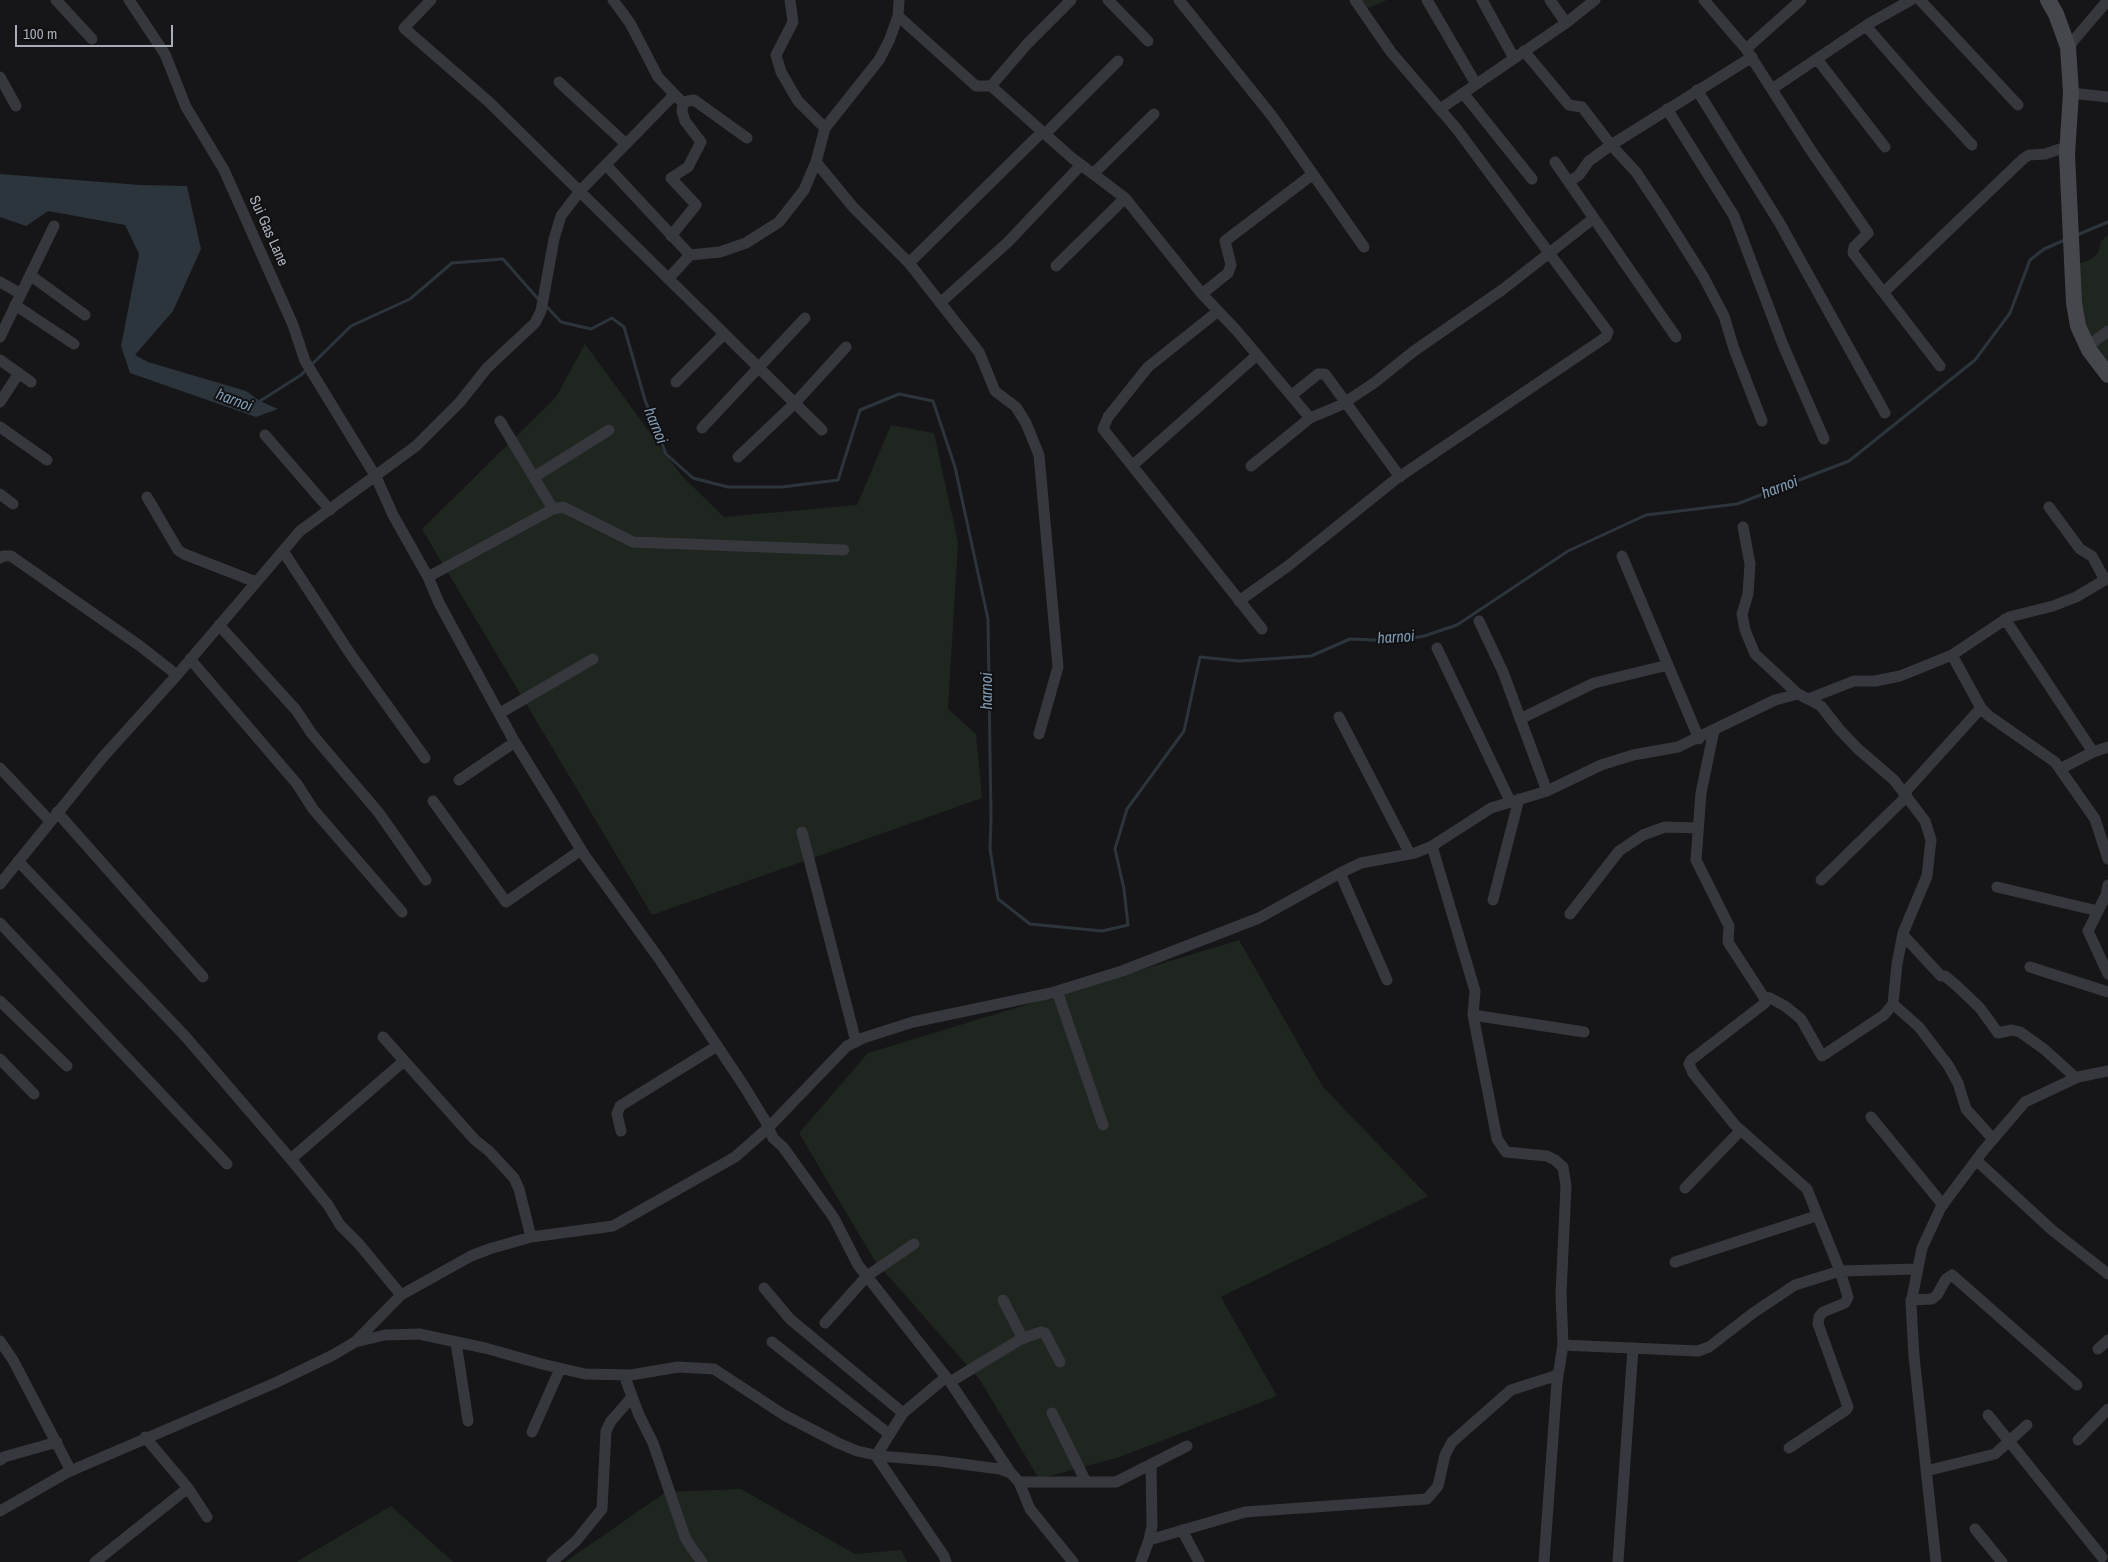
<!DOCTYPE html>
<html>
<head>
<meta charset="utf-8">
<style>
	body { margin:0 }
	#map { position:relative; width:2108px; height:1562px; overflow:hidden; background:#161618; font-family:"Archivo Narrow",sans-serif }
	canvas { display:block }
	.scale { position:absolute; left:15px; top:25px; width:158px; height:22px; box-sizing:border-box; border:2px solid #a8adb8; border-top:0; padding-left:6px; font-size:15px; line-height:18px; white-space:nowrap; color:#a8adb8; -webkit-text-stroke:4px #111113; paint-order:stroke }
</style>
</head>
<body>
<div id="map">
<canvas width="2108" height="1562"></canvas>
<div class="scale">100 m</div>
</div>
<script>
const context = document.querySelector('canvas').getContext('2d');
context.lineJoin = 'round';
function fill(path, color) {
  context.fillStyle = color;
  context.fill(path, 'evenodd');
}
function toPath(rows) {
  const path = new Path2D();
  for (const r of rows) {
    path.moveTo(r[0], r[1]);
    for (let i = 2; i < r.length; i += 2) path.lineTo(r[i], r[i + 1]);
  }
  return path;
}
function strokePath(path, color, width, dash) {
  context.strokeStyle = color;
  context.lineWidth = width;
  context.lineCap = dash ? 'butt' : 'round';
  context.setLineDash(dash || []);
  context.stroke(path);
}
function drawText(font, color, halo, rows, align = 'center') {
  context.font = font + ' "Archivo Narrow",sans-serif';
  context.lineWidth = 4;
  context.setLineDash([]);
  context.textBaseline = 'middle';
  context.strokeStyle = halo;
  context.fillStyle = color;
  for (const [text, x, y, turn = 0] of rows) {
    context.save();
    context.translate(x, y);
    context.rotate((+turn || 0) * Math.PI / 180);
    context.textAlign = isNaN(turn) ? turn : align;
    if (halo) context.strokeText(text, 0, 0);
    context.fillText(text, 0, 0);
    context.restore();
  }
}
fill(toPath([
	[1357,0,1387,0,1368,8],
	[2108,235,2108,368,2094,350,2082,316,2079,264,2090,260,2098,253,2101,241],
	[585,344,681,475,724,517,857,505,891,425,934,433,958,542,948,709,976,734,982,798,652,915,422,529,556,397],
	[1239,940,1323,1087,1428,1196,1221,1297,1277,1396,1120,1457,1039,1479,980,1380,875,1261,799,1133,868,1053],
	[741,1489,855,1554,901,1550,907,1562,565,1562,666,1492],
	[391,1506,453,1562,296,1562]
]), '#1e261f');
fill(toPath([
	[0,174,140,185,187,186,201,249,173,311,135,355,148,362,246,391,260,401,278,409,256,417,130,373,121,346,139,254,125,225,48,211,26,226,0,217]
]), '#2c353c');
strokePath(toPath([
	[2077,235,2108,222],
	[546,306,561,322,591,329,612,318,624,327,645,400,666,454,693,478,728,487,782,487,838,480,860,410,899,394,933,401,955,467,988,619,991,818,990,849,998,899,1030,924,1102,931,1128,925,1124,889,1115,849,1127,809,1184,731,1200,657,1239,661,1311,656,1350,639,1397,641,1424,636,1457,625,1568,551,1646,515,1737,504,1849,461,1975,360,2010,313,2030,260,2044,249,2067,239],
	[260,405,260,401,301,375,351,326,410,299,452,263,503,259,539,300]
]), '#2c353c', 3);
strokePath(toPath([
	[56,0,92,39],
	[129,0,165,54,186,107,224,170,293,325,305,361,376,477,393,515,428,577,439,603,513,739,585,856,660,960,744,1086,766,1122,773,1138,783,1147,834,1218,858,1265,950,1382,1011,1473],
	[431,0,404,28,489,102,822,430],
	[613,0,630,23,658,77,680,100],
	[790,0,793,22,776,55,781,72,798,101,825,128],
	[1108,0,1148,41],
	[1179,0,1272,116,1364,247],
	[1427,0,1476,84],
	[1482,0,1514,58],
	[1550,0,1566,23],
	[1704,0,1746,49,1810,149,1868,233,1854,247,1853,253,1940,366],
	[1920,0,2018,105],
	[898,16,976,86,991,86,1072,158,1125,198,1202,294,1237,331,1310,418],
	[1866,26,1927,96,1972,145],
	[2068,47,2108,0],
	[1746,49,1801,0],
	[1524,51,1569,105,1582,107,1611,145,1636,172,1662,211,1703,276,1724,316,1734,349,1762,421],
	[1817,59,1885,147],
	[0,77,16,106],
	[559,82,626,144],
	[991,86,1028,43,1071,0],
	[1772,89,1870,23,1911,0],
	[1697,90,1779,222,1885,413],
	[1463,93,1532,179],
	[2071,93,2108,97],
	[1440,109,1566,23,1595,0],
	[1667,109,1734,216,1783,345,1824,439],
	[1045,134,1118,61],
	[816,162,853,207,909,263,979,352,995,391,1016,407,1026,423,1039,455,1058,667,1039,734],
	[1555,162,1676,337],
	[606,165,690,255],
	[1093,174,1154,114],
	[1569,182,1579,175,1589,161,1611,145,1752,57],
	[671,236,696,205,671,178,688,167,701,142,685,121,682,111,683,102,694,100,747,138],
	[909,263,1042,132],
	[1056,266,1125,198],
	[30,275,85,315],
	[668,279,690,255,720,252,746,243,779,222,804,190,816,162,825,128,879,60,889,41,898,16,899,0],
	[0,282,21,294],
	[1884,292,2023,159,2029,155,2045,154,2069,146],
	[1202,294,1228,273,1231,265,1225,241,1313,174],
	[940,303,1008,242,1081,165],
	[15,305,74,344],
	[1217,312,1148,367,1108,417,1103,429,1262,629],
	[0,337,54,226],
	[2088,346,2108,331],
	[0,360,31,382],
	[676,382,723,335],
	[1292,395,1318,374,1325,374,1400,477],
	[0,402,19,373],
	[500,421,553,509],
	[0,427,47,460],
	[702,428,805,318],
	[265,435,330,510],
	[738,457,794,404,846,347],
	[1133,465,1257,355],
	[1251,466,1310,418,1341,405,1374,383,1414,351,1502,290,1594,218],
	[534,477,609,430],
	[0,494,13,504],
	[147,497,178,550,184,554,256,582],
	[2049,507,2080,549,2092,556,2105,580],
	[1743,527,1750,564,1748,594,1742,614,1745,630,1755,654,1798,694],
	[283,551,351,655,425,758],
	[1622,556,1699,739],
	[0,558,3,556,11,556,140,646,177,675],
	[428,577,553,509,563,507,633,542,844,550],
	[1239,601,1288,566,1396,479,1606,337,1608,332,1456,128,1391,52,1355,0],
	[2005,619,2093,752],
	[1479,621,1503,672,1547,791],
	[219,625,296,710,312,734,379,813,426,880],
	[1437,648,1510,801],
	[1952,655,1981,708,1989,716,2055,762,2095,819,2108,859],
	[190,659,297,784,313,809,402,912],
	[500,713,593,659],
	[1339,717,1410,854],
	[1520,719,1594,683,1668,665],
	[1714,730,1701,793,1696,860,1729,926,1728,942,1765,999,1765,1003,1691,1060,1689,1064,1693,1073,1735,1125,1807,1189,1840,1271,1848,1297,1845,1303,1823,1312,1819,1317,1818,1324,1848,1407,1846,1410,1789,1448],
	[0,768,50,821],
	[2060,769,2093,752,2108,747],
	[459,780,515,742],
	[1904,793,1981,708],
	[433,801,506,902,581,850],
	[57,812,203,977],
	[802,832,856,1042],
	[1432,846,1475,991,1473,1015,1497,1139,1506,1152,1547,1156,1555,1160,1563,1167,1566,1186,1561,1294,1563,1345,1557,1382,1544,1562],
	[18,861,185,1036,294,1163,328,1205,340,1225,359,1244,401,1295],
	[1340,873,1387,980],
	[1821,880,1907,796],
	[0,884,103,757,177,675,300,531,416,446,460,402,487,368,535,323,541,311,554,239,561,216,579,192,674,95],
	[2108,885,2106,895,2088,931,2108,974],
	[1997,887,2098,911],
	[1493,900,1519,799],
	[1570,914,1619,851,1643,835,1665,827,1698,828],
	[0,923,227,1164],
	[1903,935,1941,976,1945,976,1957,986,1980,1008,1998,1033,2012,1030,2020,1032,2044,1049,2076,1078],
	[2030,967,2108,992],
	[1057,991,1103,1125],
	[1764,997,1770,998,1785,1006,1801,1019,1822,1056,1884,1015,1893,1004,1897,964,1903,933,1927,876,1931,840,1925,821,1894,780,1858,749,1839,729,1821,706,1808,699],
	[0,1001,67,1066],
	[1893,1004,1919,1027,1948,1065,1958,1083,1966,1109,1993,1139],
	[1473,1015,1584,1032],
	[383,1037,475,1140,489,1151,514,1178,519,1189,531,1237],
	[0,1059,34,1094],
	[1871,1117,1943,1205],
	[621,1131,617,1114,620,1106,717,1046],
	[291,1159,404,1061],
	[1976,1160,2052,1230,2108,1274],
	[1685,1188,1741,1130],
	[1675,1262,1816,1216],
	[764,1288,790,1319,903,1413],
	[1003,1300,1023,1339],
	[1911,1300,1932,1299,1937,1295,1946,1279,1952,1275,2077,1385],
	[825,1323,867,1276,914,1244],
	[0,1341,13,1360,71,1471],
	[355,1342,401,1295,471,1256,489,1249,531,1237,613,1226,735,1157,768,1128,847,1046,863,1038,913,1022,1051,993,1122,971,1259,918,1340,873,1361,863,1415,853,1432,846,1491,808,1547,791,1601,765,1633,755,1678,747,1775,700,1798,694,1808,699,1854,681,1875,681,1900,676,1952,655,2009,617,2053,606,2076,597,2108,578],
	[456,1342,468,1421],
	[772,1342,889,1434],
	[1563,1345,1698,1351,1709,1347,1753,1313,1795,1285,1840,1271,1917,1269],
	[2098,1349,2108,1340],
	[624,1375,639,1415,653,1443,685,1537,691,1547,702,1562],
	[950,1382,1021,1339,1041,1332,1045,1333,1060,1362],
	[1052,1413,1086,1482],
	[1988,1415,2102,1557],
	[532,1432,560,1369],
	[145,1437,188,1488,207,1517],
	[2078,1440,2108,1409],
	[0,1460,4,1457,57,1442],
	[1926,1471,1995,1454,2027,1425],
	[1019,1482,1116,1482,1187,1446],
	[0,1511,68,1472,275,1383,333,1355,355,1342,385,1335,419,1334,485,1348,542,1364,585,1374,631,1375,678,1367,714,1369,784,1415,838,1443,857,1451,880,1456,939,1461,1000,1469,1011,1473,1019,1482,1030,1509,1073,1562],
	[1975,1529,2002,1562],
	[1182,1530,1199,1562],
	[1149,1540,1245,1512,1427,1499,1438,1486,1445,1455,1452,1442,1511,1390,1558,1375],
	[95,1562,188,1488],
	[552,1562,576,1541,602,1509,606,1431,611,1421,632,1397],
	[946,1562,944,1556,876,1456,903,1413,946,1377],
	[1141,1562,1149,1540,1152,1526,1151,1465],
	[1618,1562,1633,1348],
	[1936,1562,1914,1356,1911,1303,1922,1248,1941,1207,1983,1151,2025,1102,2078,1077,2108,1071]
]), '#37383d', 11);
strokePath(toPath([
	[2048,0,2056,14,2068,47,2071,93,2067,154,2074,303,2078,326,2089,350,2108,375]
]), '#45474d', 16);
drawText('15px', '#a8adb8', '#111113', [
	["Sui Gas Lane",268,231,66]
]);
drawText('italic 16px', '#7f9bb3', '#111113', [
	["harnoi",234,401,21],
	["harnoi",655,426,68],
	["harnoi",1780,488,-21],
	["harnoi",1396,638,-4],
	["harnoi",988,691,-90]
]);
</script>
</body>
</html>
